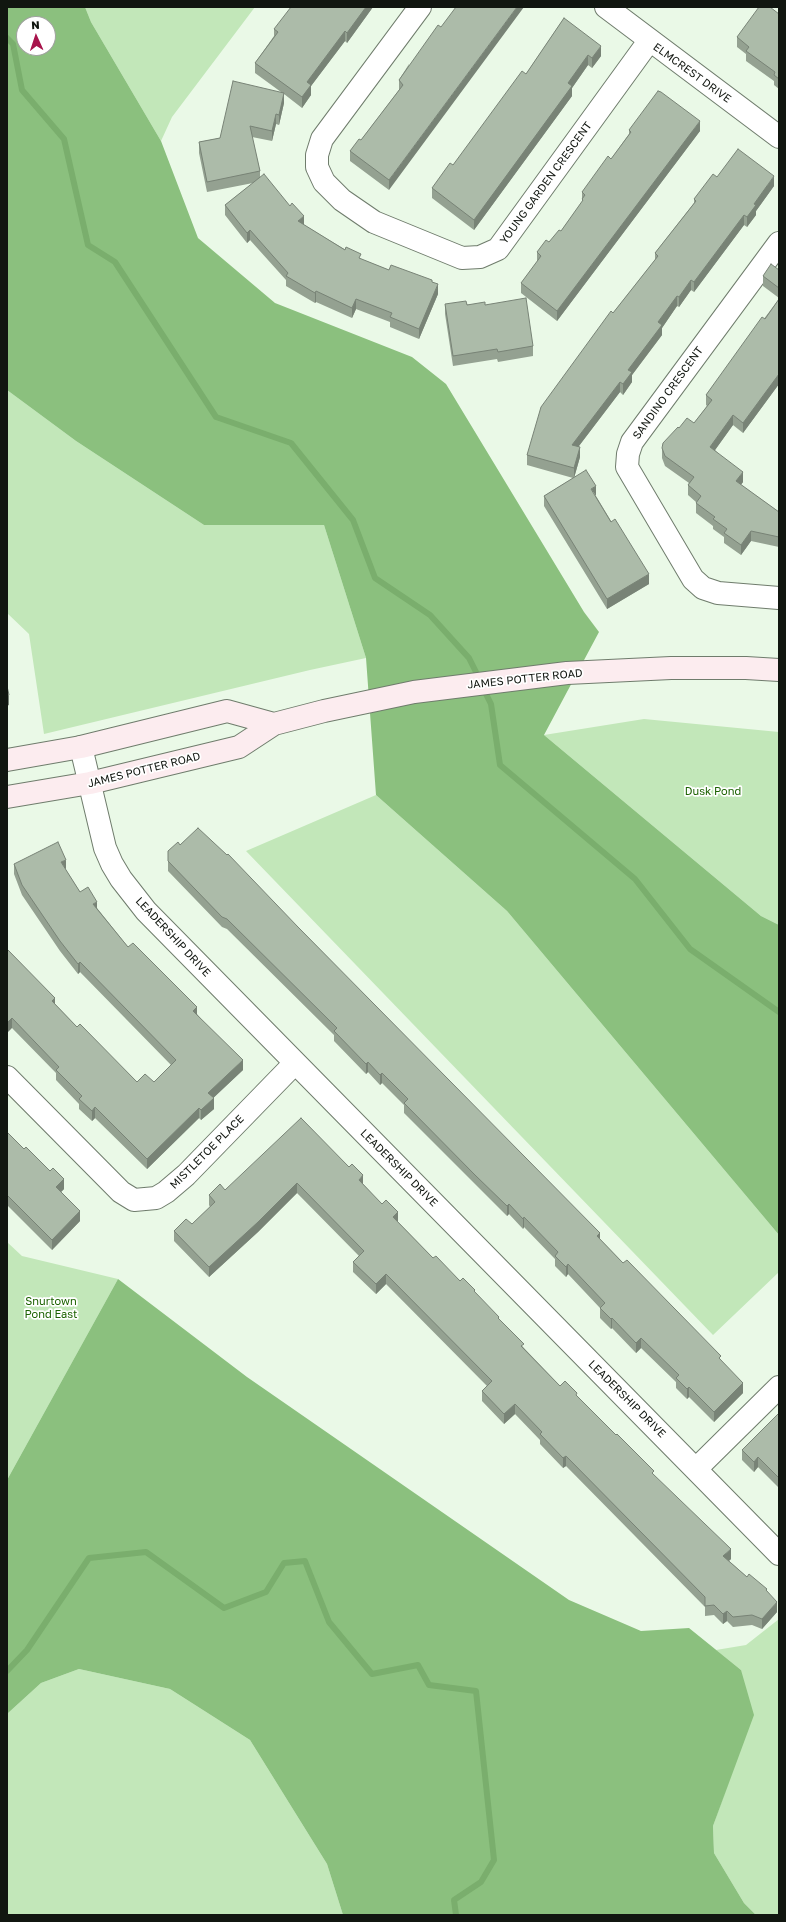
<!DOCTYPE html>
<html>
<head>
<meta charset="utf-8">
<style>
	body { margin:0 }
	#map { position:relative; width:786px; height:1922px; overflow:hidden; background:#eaf9e7; font-family:"Golos Text",sans-serif }
	canvas { display:block }
	.frame { position:absolute; inset:0; border:8px solid #111610; pointer-events:none }
	.north { position:absolute; left:16px; top:16px; width:40px; height:40px; box-sizing:border-box; background:#fff; border:1px solid #a0a29f; border-radius:50%; rotate:357deg; font-size:11px; font-weight:700; line-height:16px; text-align:center; color:#111610 }
	.north::after { content:''; display:block; margin:auto; width:14px; height:18px; background:#a8144c; clip-path:polygon(50% 0,100% 100%,50% 72%,0 100%) }
</style>
</head>
<body>
<div id="map">
<canvas width="786" height="1922"></canvas>
<div class="frame"></div>
<div class="north">N</div>
</div>
<script>
const context = document.querySelector('canvas').getContext('2d');
context.lineJoin = 'round';
function fill(path, color) {
  context.fillStyle = color;
  context.fill(path, 'evenodd');
}
function toPath(rows) {
  const path = new Path2D();
  for (const r of rows) {
    path.moveTo(r[0], r[1]);
    for (let i = 2; i < r.length; i += 2) path.lineTo(r[i], r[i + 1]);
  }
  return path;
}
function strokePath(path, color, width, dash) {
  context.strokeStyle = color;
  context.lineWidth = width;
  context.lineCap = dash ? 'butt' : 'round';
  context.setLineDash(dash || []);
  context.stroke(path);
}
function drawText(font, color, halo, rows, align = 'center') {
  context.font = font + ' "Golos Text",sans-serif';
  context.lineWidth = 3.5;
  context.setLineDash([]);
  context.textBaseline = 'middle';
  context.strokeStyle = halo;
  context.fillStyle = color;
  for (const [text, x, y, turn = 0] of rows) {
    context.save();
    context.translate(x, y);
    context.rotate((+turn || 0) * Math.PI / 180);
    context.textAlign = isNaN(turn) ? turn : align;
    if (halo) context.strokeText(text, 0, 0);
    context.fillText(text, 0, 0);
    context.restore();
  }
}
fill(toPath([
	[85,7,255,7,172,117,161,141,91,22],
	[7,390,76,441,204,525,324,525,366,658,310,670,44,734,29,634,7,613],
	[644,719,779,732,779,925,761,916,544,735],
	[376,795,507,911,779,1235,779,1272,713,1335,246,851],
	[7,1242,22,1256,118,1279,7,1480],
	[779,1619,779,1915,756,1915,744,1903,714,1853,713,1826,731,1775,741,1670,716,1650,746,1645],
	[79,1669,170,1689,250,1740,327,1864,343,1915,7,1915,7,1714,41,1683]
]), '#c2e7b9');
fill(toPath([
	[7,7,85,7,91,22,161,141,198,238,275,303,412,357,446,384,584,612,599,632,544,735,761,916,779,925,779,1235,507,911,376,795,366,658,324,525,204,525,76,441,7,390],
	[24,24,48,24,48,48,24,48],
	[118,1279,247,1377,569,1600,641,1631,689,1628,741,1670,754,1715,713,1826,714,1853,744,1903,756,1915,343,1915,327,1864,250,1740,170,1689,79,1669,41,1683,7,1714,7,1480]
]), '#8bc07e');
strokePath(toPath([
	[7,38,13,44,22,90,64,139,88,245,115,262,216,417,291,443,353,520,375,578,430,615,469,658,480,680],
	[483,688,491,704,500,765,635,879,690,949,779,1012],
	[7,1671,27,1650,89,1558,146,1552,224,1608,266,1592,284,1563,305,1561,329,1622,372,1674,418,1665,429,1685,476,1691,494,1860,481,1882,454,1900,456,1915]
]), '#7aae6d', 6);
const street = toPath([
	[420,7,322,139,317,155,317,167,324,182,342,200,374,222,462,258,480,257,498,249,649,41],
	[606,7,779,137],
	[779,243,632,442,628,454,627,467,693,579,703,588,718,593,779,598],
	[81,747,105,848,112,864,121,879,146,911,779,1554],
	[7,1077,121,1192,134,1200,156,1198,166,1192,186,1175,295,1063],
	[696,1469,779,1387]
]);
const secondary = toPath([
	[7,760,81,747,227,711,274,724],
	[7,797,90,783,239,747,274,724,324,711,414,692,567,673,671,668,746,668,779,670]
]);
strokePath(street, '#6f7c6c', 24);
strokePath(secondary, '#6f7c6c', 24);
strokePath(street, '#fff', 22);
strokePath(secondary, '#fcecef', 22);
fill(toPath([
	[373,7,347,43,345,41,311,86,311,95,302,108,284,94,284,103,279,125,276,124,272,141,252,137,260,171,260,177,304,225,361,259,389,270,432,282,438,294,419,339,390,327,390,322,356,309,352,318,316,302,315,303,286,286,286,280,250,240,247,243,225,215,225,205,253,183,207,192,199,153,199,142,220,138,281,92,255,73,255,63,274,36,274,29],
	[779,14,779,89,774,85,774,81,746,61,746,54,737,47,737,37],
	[564,18,601,56,592,68,588,65,572,88,572,96,474,230,432,198,432,188,453,165,526,74],
	[409,64,389,190,350,161,350,151,361,140,399,90,399,80],
	[629,130,700,131,557,321,521,293,521,283,537,262,537,252,549,242,561,231,582,202,582,192,611,159,629,134],
	[717,177,774,186,756,211,756,215,747,227,744,225,694,292,691,290,679,307,677,306,662,328,662,335,632,375,632,382,623,395,620,392,579,446,580,457,574,478,596,496,649,584,607,609,544,506,544,496,573,478,527,465,527,455,613,313,655,260,655,253,694,203,694,199],
	[779,270,779,298,763,286,763,276],
	[779,299,779,384,743,433,733,425,715,450,743,482,741,485,779,512,779,547,751,541,741,555,724,543,724,537,713,529,713,526,696,513,696,502,688,495,688,485,689,483,665,466,662,458,662,448,679,428,694,423,707,406,706,405,706,395],
	[445,304,485,305,533,346,533,356,498,362,497,359,453,366,445,314],
	[180,845,298,927,623,1263,721,1361,743,1393,714,1422,689,1397,687,1399,676,1388,676,1382,641,1348,636,1353,612,1328,611,1329,600,1318,600,1308,568,1274,566,1277,555,1266,555,1259,524,1227,523,1229,509,1214,507,1216,404,1113,404,1105,382,1083,380,1085,368,1072,366,1074,334,1041,334,1035,227,929,222,927,168,871,168,851],
	[14,864,66,870,80,892,97,908,128,947,197,1014,243,1070,213,1098,214,1109,201,1120,199,1118,147,1169,95,1118,92,1121,79,1109,79,1104,56,1080,56,1073,12,1028,7,949,55,1004,77,1027,137,1082,154,1082,171,1065,80,972,78,974,60,951,22,895,14,874],
	[7,1132,64,1189,61,1192,80,1221,52,1250,7,1205],
	[349,1167,363,1184,398,1222,433,1258,475,1293,524,1348,560,1386,577,1396,654,1476,731,1559,729,1561,747,1577,767,1591,777,1612,762,1629,752,1625,733,1627,727,1621,723,1624,714,1615,705,1616,705,1607,566,1466,563,1468,540,1444,540,1440,515,1414,504,1424,482,1401,482,1391,487,1386,386,1284,376,1294,353,1272,353,1262,359,1256,297,1193,258,1232,209,1277,174,1241,174,1231,192,1224,210,1207,209,1205,209,1195,225,1190],
	[779,1414,779,1495,778,1495,778,1487,758,1467,754,1472,742,1460,742,1450]
]), '#94a191');
fill(toPath([
	[366,7,373,7,347,43,347,33],
	[517,7,524,7,389,190,389,180],
	[345,31,345,41,311,86,311,95,302,108,302,97,307,82],
	[601,46,601,56,592,68,592,58],
	[588,55,588,65,572,88,572,96,474,230,474,220,568,83],
	[284,93,284,103,279,125,279,115],
	[276,114,276,124,272,141,272,131],
	[700,121,700,131,557,321,557,311],
	[774,176,774,186,756,211,756,215,747,227,747,217,754,204],
	[744,215,744,225,694,292,694,282],
	[304,216,304,226,298,221],
	[250,230,250,240,247,243,247,233],
	[691,280,691,290,679,307,679,297],
	[438,284,438,294,419,339,419,329],
	[316,291,316,302,315,303,315,293],
	[677,296,677,306,662,328,662,335,632,375,632,382,623,395,623,384,628,370,658,322],
	[356,299,356,309,352,318,352,308],
	[779,374,779,384,743,433,743,423],
	[620,382,620,392,572,455,572,445],
	[733,415,733,425,710,457,710,447],
	[580,447,580,457,574,478,574,468],
	[743,472,743,482,736,491,736,481],
	[596,486,596,496,591,489],
	[751,531,751,541,741,555,741,545],
	[649,574,649,584,607,609,607,599],
	[9,695,9,705,7,706,7,696],
	[66,860,66,870,61,862],
	[97,902,97,912,93,904],
	[80,962,80,972,78,974,78,964],
	[55,998,55,1008,52,1001],
	[197,1007,197,1017,193,1011],
	[12,1018,12,1028,7,1033,7,1023],
	[243,1060,243,1070,208,1103,208,1093],
	[368,1062,368,1072,366,1074,366,1064],
	[382,1073,382,1083,380,1085,380,1075],
	[214,1098,214,1109,201,1120,201,1110],
	[95,1107,95,1118,92,1121,92,1111],
	[199,1108,199,1118,147,1169,147,1159],
	[363,1175,363,1185,359,1180],
	[64,1179,64,1189,56,1197,56,1187],
	[297,1183,297,1193,258,1232,209,1277,209,1267],
	[509,1204,509,1214,507,1216,507,1206],
	[80,1211,80,1221,52,1250,52,1240],
	[398,1212,398,1222,393,1217],
	[524,1217,524,1227,523,1229,523,1219],
	[600,1233,600,1243,597,1236],
	[568,1264,568,1274,566,1277,566,1267],
	[386,1274,386,1284,376,1294,376,1284],
	[612,1318,612,1328,611,1329,611,1319],
	[641,1338,641,1348,636,1353,636,1343],
	[743,1383,743,1393,714,1422,714,1412],
	[689,1387,689,1397,687,1399,687,1389],
	[515,1404,515,1414,504,1424,504,1414],
	[566,1456,566,1466,563,1468,563,1458],
	[758,1457,758,1467,754,1472,754,1462],
	[731,1549,731,1559,723,1566,723,1556],
	[777,1602,777,1612,762,1629,762,1619],
	[727,1611,727,1621,723,1624,723,1614]
]), '#788376');
const building = toPath([
	[291,7,366,7,347,33,345,31,307,82,311,85,302,97,255,63,278,32,274,29,291,7],
	[456,7,517,7,389,180,350,151,359,139,361,140,403,85,399,80,438,25,441,27,456,7],
	[759,7,770,7,779,14,779,79,774,75,775,72,746,51,749,47,737,37,759,7],
	[564,18,601,46,592,58,588,55,568,83,572,86,474,220,432,188,450,163,453,165,522,71,526,74,564,18],
	[233,81,284,93,279,115,276,114,272,131,250,126,260,171,207,182,199,142,220,138,233,81],
	[658,91,661,92,700,121,557,311,521,283,541,256,537,252,546,240,549,242,559,230,561,231,583,200,582,199,585,195,582,192,608,156,611,159,631,132,629,130,658,91],
	[738,149,774,176,754,204,756,205,747,217,744,215,694,282,691,280,679,297,677,296,658,322,662,325,628,370,632,372,623,384,620,382,572,445,580,447,574,468,527,455,541,407,611,311,613,313,658,256,655,253,696,201,694,199,713,174,717,177,738,149],
	[264,174,290,206,292,203,304,216,298,221,345,250,346,247,361,254,359,258,389,270,391,265,432,280,432,282,438,284,419,329,390,317,392,313,356,299,352,308,316,291,315,293,286,276,288,273,250,230,247,233,225,205,264,174],
	[771,264,779,270,779,288,763,276,771,264],
	[526,298,533,346,498,352,497,349,453,356,445,304,466,301,467,305,485,302,485,305,526,298],
	[779,299,779,374,743,423,733,415,710,447,743,472,736,481,779,512,779,537,751,531,741,545,724,533,727,529,713,519,715,517,696,503,701,496,688,485,694,477,665,456,662,448,663,443,678,427,679,428,687,418,694,423,712,400,706,395,762,317,765,319,779,299],
	[586,470,596,486,591,489,611,522,615,519,649,574,607,599,544,496,586,470],
	[7,686,9,695,7,696,7,686],
	[198,828,227,855,228,854,298,927,600,1233,597,1236,623,1263,627,1260,721,1356,719,1358,743,1383,714,1412,689,1387,687,1389,676,1378,679,1375,641,1338,636,1343,612,1318,611,1319,600,1308,605,1303,568,1264,566,1267,555,1256,558,1252,524,1217,523,1219,509,1204,507,1206,475,1175,404,1103,408,1099,382,1073,380,1075,368,1062,366,1064,334,1031,337,1028,227,919,222,917,168,861,168,851,178,842,180,845,198,828],
	[58,842,66,860,61,862,80,892,88,887,97,902,93,904,128,947,133,943,197,1007,193,1011,243,1060,208,1093,214,1098,201,1110,199,1108,147,1159,95,1107,92,1111,79,1099,82,1096,56,1070,59,1067,12,1018,7,1023,7,949,55,998,52,1001,77,1027,80,1024,137,1082,145,1074,154,1082,176,1060,80,962,78,964,60,941,22,885,14,864,58,842],
	[301,1118,349,1167,352,1164,363,1175,359,1180,382,1204,386,1200,398,1212,393,1217,433,1258,436,1256,460,1281,463,1278,475,1290,474,1291,499,1317,498,1318,524,1344,521,1346,560,1386,565,1381,577,1393,576,1395,616,1435,617,1434,654,1471,652,1473,731,1549,723,1556,747,1577,749,1574,767,1589,766,1590,777,1602,762,1619,752,1615,733,1617,727,1611,723,1614,714,1605,705,1606,705,1597,566,1456,563,1458,540,1434,542,1432,515,1404,504,1414,482,1391,492,1381,386,1274,376,1284,353,1262,364,1251,297,1183,258,1222,209,1267,174,1231,186,1219,192,1224,215,1202,209,1195,220,1184,225,1190,301,1118],
	[7,1132,24,1149,26,1147,50,1171,53,1168,64,1179,56,1187,80,1211,52,1240,7,1195,7,1132],
	[779,1413,779,1478,758,1457,754,1462,742,1450,779,1413]
]);
fill(building, '#acbba9');
strokePath(building, '#788376', 1);
drawText('11px', '#111610', '#fff', [
	["ELMCREST DRIVE",692,73,36],
	["YOUNG GARDEN CRESCENT",546,183,-54],
	["SANDINO CRESCENT",668,393,-54],
	["JAMES POTTER ROAD",525,679,-6],
	["JAMES POTTER ROAD",144,770,-14],
	["LEADERSHIP DRIVE",173,937,47],
	["MISTLETOE PLACE",207,1152,-45],
	["LEADERSHIP DRIVE",399,1168,45],
	["LEADERSHIP DRIVE",627,1399,45]
]);
drawText('11px', '#1c6202', '#fff', [
	["Dusk Pond",713,792],
	["Snurtown",51,1302],
	["Pond East",51,1315]
]);
</script>
</body>
</html>
